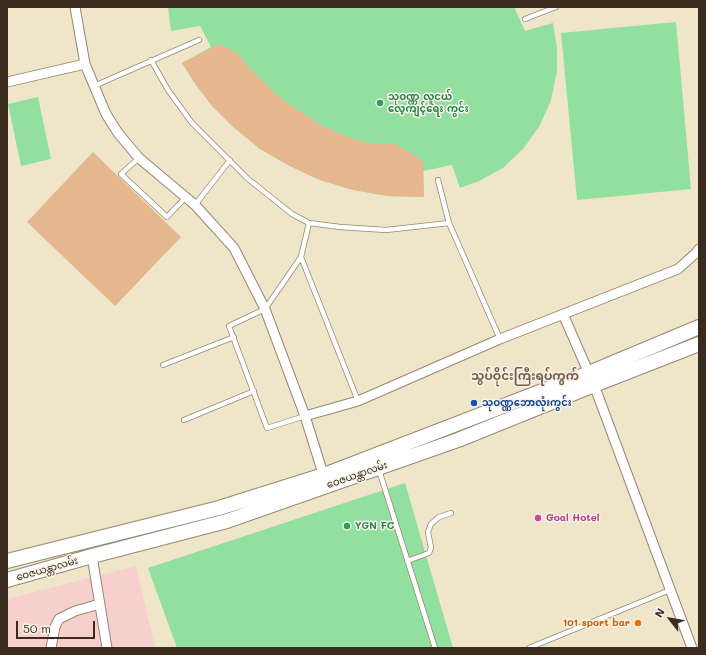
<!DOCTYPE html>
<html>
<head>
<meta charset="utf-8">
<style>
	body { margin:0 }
	#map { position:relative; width:706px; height:655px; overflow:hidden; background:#efe5c9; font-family:Mali,sans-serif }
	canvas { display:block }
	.frame { position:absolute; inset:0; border:8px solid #3b2a1e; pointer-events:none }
	.north { position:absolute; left:650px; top:599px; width:40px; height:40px; -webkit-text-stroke:3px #f7f3e8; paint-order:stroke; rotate:301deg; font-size:11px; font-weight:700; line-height:16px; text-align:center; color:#3b2a1e }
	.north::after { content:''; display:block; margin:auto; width:14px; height:18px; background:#3b2a1e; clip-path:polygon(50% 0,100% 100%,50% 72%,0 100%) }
	.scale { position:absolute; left:16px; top:621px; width:79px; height:18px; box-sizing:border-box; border:2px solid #3b2a1e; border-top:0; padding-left:5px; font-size:12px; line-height:14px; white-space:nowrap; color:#3b2a1e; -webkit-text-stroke:3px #f7f3e8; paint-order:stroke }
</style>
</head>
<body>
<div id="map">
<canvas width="706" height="655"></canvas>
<div class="frame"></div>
<div class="north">N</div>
<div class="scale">50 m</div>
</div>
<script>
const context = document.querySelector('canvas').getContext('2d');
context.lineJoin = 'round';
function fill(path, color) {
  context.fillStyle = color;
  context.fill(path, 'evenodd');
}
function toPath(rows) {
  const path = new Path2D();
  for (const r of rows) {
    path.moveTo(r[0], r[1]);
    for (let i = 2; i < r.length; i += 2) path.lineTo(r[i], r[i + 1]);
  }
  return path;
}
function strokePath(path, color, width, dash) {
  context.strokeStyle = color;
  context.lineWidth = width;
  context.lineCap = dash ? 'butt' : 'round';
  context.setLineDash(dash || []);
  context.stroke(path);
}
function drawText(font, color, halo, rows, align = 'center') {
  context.font = font + ' Mali,"Noto Sans Myanmar",sans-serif';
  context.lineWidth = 3;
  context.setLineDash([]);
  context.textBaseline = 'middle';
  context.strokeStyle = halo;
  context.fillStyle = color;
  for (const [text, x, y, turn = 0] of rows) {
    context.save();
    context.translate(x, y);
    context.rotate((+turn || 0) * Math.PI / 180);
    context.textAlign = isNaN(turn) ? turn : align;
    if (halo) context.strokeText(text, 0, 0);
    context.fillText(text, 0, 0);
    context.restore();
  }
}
fill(toPath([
	[136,566,155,648,7,648,7,599]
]), '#f7d0cd');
fill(toPath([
	[168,7,514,7,525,31,553,23,557,48,557,71,551,100,540,125,524,148,503,168,479,181,460,188,452,165,423,171,424,197,388,196,353,190,320,180,290,166,260,149,213,107,196,85,182,63,211,47,200,26,171,31],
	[676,22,691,189,577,200,561,33],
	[38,97,51,159,21,166,8,104],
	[405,483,453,648,177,648,148,568]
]), '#92e09f');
fill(toPath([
	[219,44,237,53,253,72,284,101,319,124,348,137,361,141,374,144,395,144,423,160,424,197,388,196,354,190,320,180,290,166,260,149,233,127,213,107,196,85,182,63],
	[93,152,181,237,115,306,27,222]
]), '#e6b68e');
const service = toPath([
	[525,19,556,7],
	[151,60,168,90,192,123,247,178,292,214,309,223,301,257,265,309,229,326,267,428,305,416],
	[94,86,199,40],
	[139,158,121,174,167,217,185,198],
	[438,180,449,223,500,339],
	[195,205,230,160],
	[309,223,340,227,386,230,449,223],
	[301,257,358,401],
	[163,365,234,337],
	[184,420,254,391],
	[379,470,435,648],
	[407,561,429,553,431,548,428,532,431,524,439,517,451,513],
	[529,648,670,590]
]);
const minor = toPath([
	[75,7,85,64,106,114,118,133,139,158,195,205,234,248,265,309,305,416,325,480],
	[7,82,85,64],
	[563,314,594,385,692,648],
	[305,416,358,401,500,339,678,269,696,253,699,249],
	[92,556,107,648],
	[51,648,55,627,59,619,75,611,100,604]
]);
const primary = toPath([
	[7,561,219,508,324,475,589,373,699,327],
	[7,580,92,556,227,521,458,440,594,385,699,344]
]);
strokePath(service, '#958874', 6);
strokePath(minor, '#958874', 11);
strokePath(primary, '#958874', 16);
strokePath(service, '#fff', 4.5);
strokePath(minor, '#fff', 9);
strokePath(primary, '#fff', 14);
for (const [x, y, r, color] of [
	[380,103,4,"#2e9e5b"],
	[474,403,4,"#1a4fb4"],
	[538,518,4,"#d1479c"],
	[347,526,4,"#2e9e5b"],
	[638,623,4,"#e8710a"]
]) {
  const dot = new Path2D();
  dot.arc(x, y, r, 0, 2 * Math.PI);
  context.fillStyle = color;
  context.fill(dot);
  strokePath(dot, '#f7f3e8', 1.5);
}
drawText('bold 10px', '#27864d', '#f7f3e8', [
	["သုဝဏ္ဏ လူငယ်",388,97],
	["လေ့ကျင့်ရေး ကွင်း",388,109],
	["YGN FC",355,526]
], 'left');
drawText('bold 10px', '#164399', '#f7f3e8', [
	["သုဝဏ္ဏဘောလုံးကွင်း",482,403]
], 'left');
drawText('10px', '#3b2a1e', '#f7f3e8', [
	["ဝေဇယန္တာလမ်း",357,475,-19],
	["ဝေဇယန္တာလမ်း",47,569,-16]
]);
drawText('bold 10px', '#b23c85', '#f7f3e8', [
	["Goal Hotel",546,518]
], 'left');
drawText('bold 10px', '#c56008', '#f7f3e8', [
	["101 sport bar",630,623]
], 'right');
drawText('bold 12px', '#775b45', '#f7f3e8', [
	["သွပ်ဝိုင်းကြီးရပ်ကွက်",525,376]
]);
</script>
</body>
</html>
